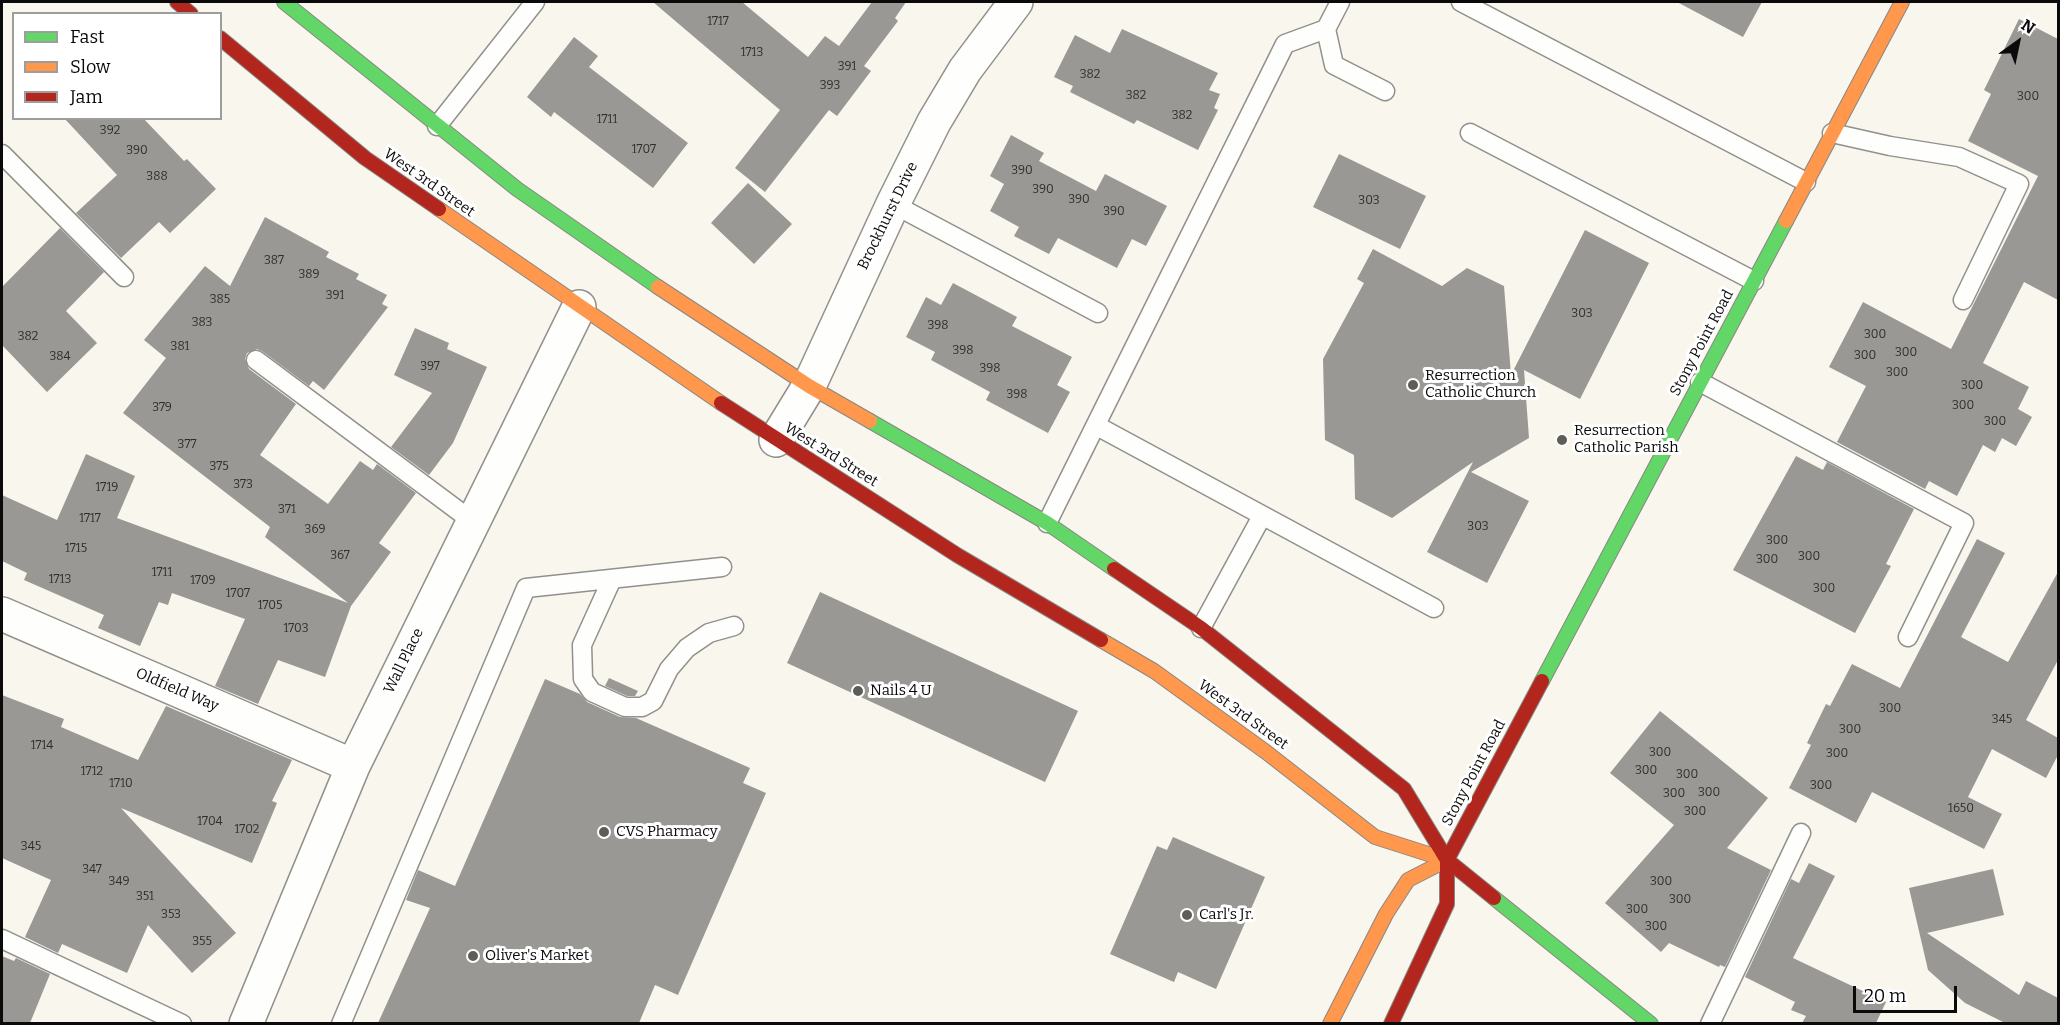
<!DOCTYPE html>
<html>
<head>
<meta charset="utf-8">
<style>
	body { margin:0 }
	#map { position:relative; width:2060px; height:1025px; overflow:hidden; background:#f8f6ed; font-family:Bitter,serif }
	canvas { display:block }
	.frame { position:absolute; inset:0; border:3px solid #0a0a0a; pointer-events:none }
	.legend { position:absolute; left:12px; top:12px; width:210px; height:108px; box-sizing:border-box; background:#fff; border:2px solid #9d9d9d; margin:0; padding:8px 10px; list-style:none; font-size:18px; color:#0a0a0a }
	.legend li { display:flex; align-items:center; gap:12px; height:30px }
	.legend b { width:30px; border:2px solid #9d9d9d }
	.north { position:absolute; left:1988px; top:12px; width:60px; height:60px; -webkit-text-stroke:4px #fff; paint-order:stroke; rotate:33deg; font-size:16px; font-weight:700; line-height:24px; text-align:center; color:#0a0a0a }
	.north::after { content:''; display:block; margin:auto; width:21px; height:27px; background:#0a0a0a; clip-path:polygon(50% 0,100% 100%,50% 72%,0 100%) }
	.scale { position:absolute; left:1853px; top:986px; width:104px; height:27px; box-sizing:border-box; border:3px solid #0a0a0a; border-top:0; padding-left:8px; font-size:18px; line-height:21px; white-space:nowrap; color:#0a0a0a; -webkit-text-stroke:4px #fff; paint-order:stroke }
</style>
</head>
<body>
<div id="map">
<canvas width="2060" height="1025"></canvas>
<div class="frame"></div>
<ul class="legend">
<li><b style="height:8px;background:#63d668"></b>Fast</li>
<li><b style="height:8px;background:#ff974d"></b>Slow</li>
<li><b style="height:8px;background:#b3261e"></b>Jam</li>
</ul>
<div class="north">N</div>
<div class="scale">20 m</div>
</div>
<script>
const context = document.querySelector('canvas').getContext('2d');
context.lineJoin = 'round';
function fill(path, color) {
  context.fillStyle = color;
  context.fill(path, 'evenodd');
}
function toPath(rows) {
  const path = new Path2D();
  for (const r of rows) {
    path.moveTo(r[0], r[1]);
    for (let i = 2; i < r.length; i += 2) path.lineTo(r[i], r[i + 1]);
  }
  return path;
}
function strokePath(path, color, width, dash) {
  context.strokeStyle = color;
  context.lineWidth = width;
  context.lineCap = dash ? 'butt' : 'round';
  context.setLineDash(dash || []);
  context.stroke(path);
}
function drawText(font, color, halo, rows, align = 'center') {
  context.font = font + ' Bitter,serif';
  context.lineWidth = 6;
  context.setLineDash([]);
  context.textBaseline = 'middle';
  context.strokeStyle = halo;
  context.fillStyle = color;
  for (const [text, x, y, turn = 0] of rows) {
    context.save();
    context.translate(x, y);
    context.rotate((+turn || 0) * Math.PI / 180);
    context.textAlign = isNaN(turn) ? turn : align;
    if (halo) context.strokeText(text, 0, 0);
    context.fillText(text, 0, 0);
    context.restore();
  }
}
fill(toPath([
	[653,2,742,2,808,57,825,36,839,46,872,2,906,2,895,18,898,21,864,66,871,71,837,116,829,110,765,192,735,168,780,110],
	[1677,2,1762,2,1743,37],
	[2019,19,2058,39,2058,300,2024,282,1983,363,2029,387,2018,409,2032,417,2016,446,2002,438,1995,452,1983,445,1957,496,1929,481,1925,489,1837,442,1866,386,1829,367,1863,302,1951,349,2038,176,1968,141,1991,94,1984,90],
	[1122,29,1218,73,1209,90,1220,94,1214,108,1218,110,1198,150,1137,120,1134,124,1070,92,1073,86,1054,77,1075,35,1110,53],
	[574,37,598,56,589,67,688,143,653,188,554,112,551,117,527,97],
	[64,118,143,118,184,161,187,159,216,189,170,233,159,222,121,258,76,213,117,175],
	[1011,135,1044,153,1039,161,1096,191,1105,174,1167,206,1146,246,1132,239,1117,268,1058,238,1049,254,1014,236,1019,227,990,211,1004,184,990,176],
	[1339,154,1426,196,1400,249,1313,207],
	[748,183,792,224,754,264,711,223],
	[265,217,329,252,326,257,359,274,356,279,387,295,382,304,388,307,324,390,313,381,309,386,262,351,257,349,247,353,245,359,249,369,296,404,260,455,328,504,360,461,373,470,377,464,416,493,379,543,391,552,351,606,325,677,278,660,258,704,215,686,245,619,172,593,168,605,159,602,140,646,98,628,104,615,24,580,27,573,2,561,2,495,57,520,86,454,135,476,117,518,348,603,265,537,270,527,123,413,166,358,144,340,205,266,230,286],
	[60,228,104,272,66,311,97,343,47,392,2,345,2,287],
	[1585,230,1649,263,1580,399,1524,370,1529,438,1471,472,1529,501,1487,583,1427,552,1473,462,1392,518,1355,499,1354,455,1325,440,1323,359,1364,283,1357,279,1373,249,1442,286,1467,268,1504,286,1511,375],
	[953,283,1017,317,1012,326,1072,357,1057,385,1070,392,1048,433,986,400,990,392,931,360,935,352,906,337,926,297,941,305],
	[415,328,449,343,447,349,487,367,453,443,429,475,391,447,432,393,394,375],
	[1796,456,1823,470,1827,462,1914,509,1886,564,1891,566,1855,633,1733,570],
	[1977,539,2005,553,1961,637,2008,662,2058,572,2058,660,2026,720,2058,738,2058,755,2046,778,1992,749,1968,797,2002,814,1984,849,1872,792,1856,823,1789,788,1811,745,1807,743,1826,704,1830,706,1852,664,1900,688],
	[820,592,1078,711,1045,782,787,663],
	[609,678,638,691,635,696,627,696,605,686],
	[545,679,580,694,587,702,620,717,636,718,750,768,743,783,766,793,678,995,655,985,639,1023,378,1023,430,908,406,900,418,870,455,886],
	[2,695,64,719,61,727,138,760,166,706,292,760,272,801,277,803,252,863,121,808,236,933,192,973,148,925,127,973,62,944,58,953,25,937,51,880,2,858],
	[1660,711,1768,798,1727,848,1771,870,1725,967,1720,965,1719,967,1669,943,1661,952,1605,903,1674,825,1610,773],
	[1173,837,1265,877,1216,989,1178,972,1174,982,1110,954,1157,846,1167,850],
	[1809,863,1835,876,1793,958,1886,1002,1876,1023,1802,1023,1806,1016,1791,1010,1795,1002,1745,977,1791,879,1799,883],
	[1993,869,2004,915,1927,933,2019,995,2026,981,2058,998,2058,1023,2005,1023,1965,1003,1928,970,1909,888],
	[2,956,14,961,16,958,50,974,30,1023,2,1023]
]), '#9a9894');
const lane = toPath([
	[1461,2,1806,182],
	[1326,29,1334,65,1385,91],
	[437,126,535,2],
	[1470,133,1754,281],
	[1832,133,1890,146,1959,157,2019,184,1963,300],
	[2,154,124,277],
	[893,204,1098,313],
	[256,360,472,521],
	[1700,382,1964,523,1908,637],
	[1097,426,1434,608],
	[1047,523,1285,44,1326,29,1340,2],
	[612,579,582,645,583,679,592,692,625,707,642,707,653,701,669,669,687,648,709,633,734,626],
	[1201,628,1262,516],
	[2,939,182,1024],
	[341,1024,526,588,722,567],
	[1710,1024,1801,833]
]);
const street = toPath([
	[776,440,809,386,893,204,934,122,965,70,1016,2],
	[2,614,353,766],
	[246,1024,353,766,579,307]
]);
const fast = toPath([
	[284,2,517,189,658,287],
	[870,421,1047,523,1114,569],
	[1542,681,1786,221],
	[1494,898,1651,1024]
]);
const slow = toPath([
	[439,209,721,403],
	[1786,221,1902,2],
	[658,287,809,386,870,421],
	[1101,640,1154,671,1266,752,1375,837,1447,860],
	[1330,1024,1386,914,1408,880,1447,860]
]);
const jam = toPath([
	[177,2,191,14],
	[220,38,365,158,439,209],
	[721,403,957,555,1101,640],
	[1114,569,1201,628,1404,789,1447,860,1494,898],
	[1391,1024,1447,904,1447,860,1542,681]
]);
strokePath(lane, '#91908c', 21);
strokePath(street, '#91908c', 36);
strokePath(fast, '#888783', 16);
strokePath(slow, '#888783', 16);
strokePath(jam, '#888783', 16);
strokePath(lane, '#fefefc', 18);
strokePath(street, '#fefefc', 33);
strokePath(fast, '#63d668', 14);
strokePath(slow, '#ff974d', 14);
strokePath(jam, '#b3261e', 14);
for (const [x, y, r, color] of [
	[1413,385,6,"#5d5d59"],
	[1562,440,6,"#5d5d59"],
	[858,691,6,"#5d5d59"],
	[604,832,6,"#5d5d59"],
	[1187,915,6,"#5d5d59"],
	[473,956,6,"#5d5d59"]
]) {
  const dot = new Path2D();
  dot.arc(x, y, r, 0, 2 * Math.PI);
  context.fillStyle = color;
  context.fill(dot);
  strokePath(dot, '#fff', 2);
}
drawText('12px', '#2e2e2c', null, [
	["1717",718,22],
	["1713",752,53],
	["391",847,67],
	["382",1090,75],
	["393",830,86],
	["382",1136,96],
	["300",2028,97],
	["382",1182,116],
	["1711",607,120],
	["392",110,131],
	["1707",644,150],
	["390",137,151],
	["390",1022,171],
	["388",157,177],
	["390",1043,190],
	["390",1079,200],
	["303",1369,201],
	["390",1114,212],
	["387",274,261],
	["389",309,275],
	["391",335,296],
	["385",220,300],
	["303",1582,314],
	["383",202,323],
	["398",938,326],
	["300",1875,335],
	["382",28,337],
	["381",180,347],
	["398",963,351],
	["300",1906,353],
	["300",1865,356],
	["384",60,357],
	["397",430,367],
	["398",990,369],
	["300",1897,373],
	["300",1972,386],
	["398",1017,395],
	["300",1963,406],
	["379",162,408],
	["300",1995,422],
	["377",187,445],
	["375",219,467],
	["373",243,485],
	["1719",107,488],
	["371",287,510],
	["1717",90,519],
	["303",1478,527],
	["369",315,530],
	["300",1777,541],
	["1715",76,549],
	["367",340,556],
	["300",1809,557],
	["300",1767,560],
	["1711",162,573],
	["1713",60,580],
	["1709",203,581],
	["300",1824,589],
	["1707",238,594],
	["1705",270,606],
	["1703",296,629],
	["300",1890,709],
	["345",2002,720],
	["300",1850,730],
	["1714",42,746],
	["300",1660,753],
	["300",1837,754],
	["300",1646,771],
	["1712",92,772],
	["300",1687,775],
	["1710",121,784],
	["300",1821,786],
	["300",1709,793],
	["300",1674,794],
	["1650",1961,809],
	["300",1695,812],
	["1704",210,822],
	["1702",247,830],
	["345",31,847],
	["347",92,870],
	["349",119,882],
	["300",1661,882],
	["351",145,897],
	["300",1680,900],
	["300",1637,910],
	["353",171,915],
	["300",1656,927],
	["355",202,942]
]);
drawText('15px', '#0a0a0a', '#fff', [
	["West 3rd Street",429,183,35],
	["Brockhurst Drive",888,216,-64],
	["Stony Point Road",1702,343,-62],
	["West 3rd Street",831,455,32],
	["Wall Place",404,661,-64],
	["Oldfield Way",177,690,23],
	["West 3rd Street",1243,715,36],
	["Stony Point Road",1474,773,-62]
]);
drawText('15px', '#0a0a0a', '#fff', [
	["Resurrection",1425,376],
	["Catholic Church",1425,393],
	["Resurrection",1574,431],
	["Catholic Parish",1574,448],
	["Nails 4 U",870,691],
	["CVS Pharmacy",616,832],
	["Carl's Jr.",1199,915],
	["Oliver's Market",485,956]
], 'left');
</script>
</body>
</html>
